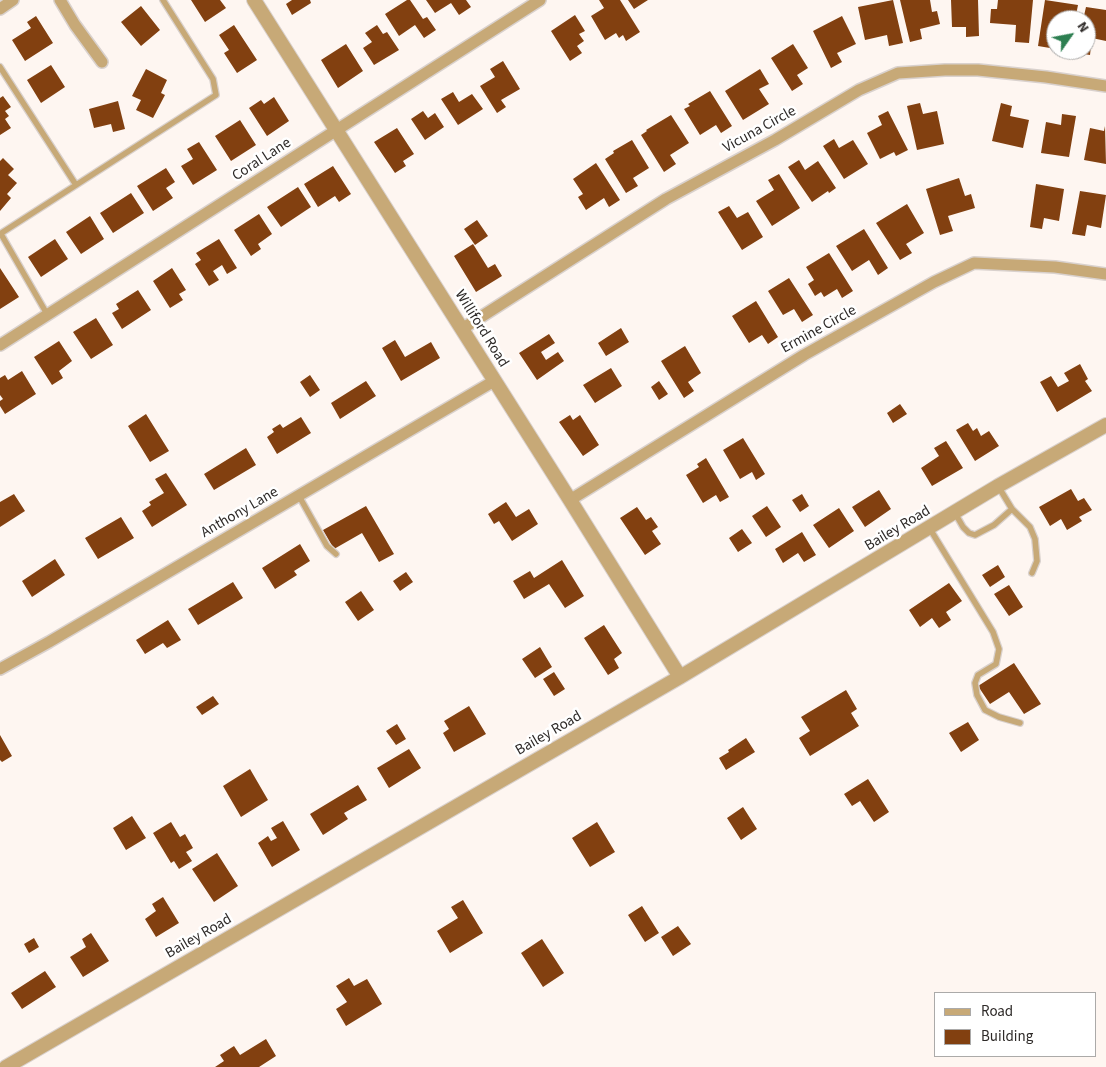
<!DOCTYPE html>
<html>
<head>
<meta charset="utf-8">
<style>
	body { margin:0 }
	#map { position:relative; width:1106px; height:1067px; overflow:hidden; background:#fef6f1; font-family:"Source Sans 3",sans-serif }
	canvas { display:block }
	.legend { position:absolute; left:934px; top:992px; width:162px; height:65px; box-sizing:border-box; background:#fff; border:1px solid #abaaa9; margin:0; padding:6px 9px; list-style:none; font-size:15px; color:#2e2a28 }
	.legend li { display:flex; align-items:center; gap:10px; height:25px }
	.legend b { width:25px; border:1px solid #abaaa9 }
	.north { position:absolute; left:1046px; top:10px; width:50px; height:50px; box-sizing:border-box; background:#fff; border:1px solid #abaaa9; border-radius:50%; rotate:57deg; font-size:14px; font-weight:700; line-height:20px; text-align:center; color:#2e2a28 }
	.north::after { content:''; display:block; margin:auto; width:18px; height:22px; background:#2d7f51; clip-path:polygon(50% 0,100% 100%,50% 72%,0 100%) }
</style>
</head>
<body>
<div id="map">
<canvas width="1106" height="1067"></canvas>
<ul class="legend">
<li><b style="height:6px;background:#c7a977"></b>Road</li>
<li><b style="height:14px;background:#824010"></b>Building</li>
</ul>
<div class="north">N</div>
</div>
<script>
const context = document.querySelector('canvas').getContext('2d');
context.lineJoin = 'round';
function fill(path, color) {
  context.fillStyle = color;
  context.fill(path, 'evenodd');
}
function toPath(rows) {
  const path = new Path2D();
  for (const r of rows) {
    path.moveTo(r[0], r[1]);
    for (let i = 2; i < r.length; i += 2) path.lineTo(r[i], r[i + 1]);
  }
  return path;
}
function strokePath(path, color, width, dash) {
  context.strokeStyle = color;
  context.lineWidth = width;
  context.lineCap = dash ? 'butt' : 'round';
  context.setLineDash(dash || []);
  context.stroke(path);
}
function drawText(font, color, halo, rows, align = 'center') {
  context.font = font + ' "Source Sans 3",sans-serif';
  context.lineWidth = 5;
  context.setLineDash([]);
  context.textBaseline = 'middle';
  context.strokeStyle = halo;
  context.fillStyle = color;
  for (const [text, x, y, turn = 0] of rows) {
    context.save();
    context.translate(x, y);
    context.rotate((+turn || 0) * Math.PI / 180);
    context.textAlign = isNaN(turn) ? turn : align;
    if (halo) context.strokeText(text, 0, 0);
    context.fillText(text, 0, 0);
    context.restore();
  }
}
fill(toPath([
	[191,0,220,0,226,8,205,22],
	[292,0,310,0,311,3,292,15,286,4],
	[407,0,410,0,423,19,427,17,436,30,424,38,415,25,399,36,385,14],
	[426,0,466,0,471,7,459,15,451,3,435,13],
	[599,0,620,0,640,32,626,41,623,35,619,38,616,33,605,40,591,16,604,8],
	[628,0,648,0,634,9],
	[893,0,903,43,889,46,887,35,865,40,858,7],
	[900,0,930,0,932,12,937,11,940,24,920,29,922,39,910,42],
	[951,0,978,0,979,36,966,37,966,27,952,27],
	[998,0,1033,0,1029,43,1015,42,1016,25,990,23,991,9,997,9],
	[1045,0,1078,5,1075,20,1056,20,1056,32,1052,31,1050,48,1038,46],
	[141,6,160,30,141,46,121,22],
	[1086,7,1106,10,1106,41,1092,38,1090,55,1078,53,1079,50,1086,50,1086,20,1083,20],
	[575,15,585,31,579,34,584,41,577,46,582,53,570,61,551,31],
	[36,16,53,43,25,61,12,40,31,28,27,22],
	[842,16,856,44,837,53,842,62,831,68,813,31],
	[234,25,257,60,237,73,224,53,229,50,219,35],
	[377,25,383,34,387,32,399,50,374,65,363,48,372,42,365,33],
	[346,44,363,71,338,88,321,60],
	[793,44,808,68,797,75,803,84,792,91,771,58],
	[503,61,520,89,501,100,506,107,497,113,480,86,495,77,490,69],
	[51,65,65,87,41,103,27,80],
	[146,69,167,80,161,93,165,95,153,118,136,110,141,100,132,96],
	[760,69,769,84,759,89,769,104,743,120,725,91],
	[710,91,732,126,721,133,716,125,700,135,684,109,690,106,688,104],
	[453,92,459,102,472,94,483,109,458,125,441,99],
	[3,96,11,107,5,111,9,116,5,119,11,128,0,135,0,98],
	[274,97,289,121,267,136,249,108,261,100,264,104],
	[118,101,125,129,113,132,111,124,94,128,89,109],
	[920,103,923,114,937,111,944,144,917,150,907,106],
	[1001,103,1012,106,1010,116,1029,120,1023,148,992,141],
	[423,111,428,118,435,113,444,127,425,140,411,119],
	[888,111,908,150,896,156,894,152,880,159,867,133,882,125,878,116],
	[1062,114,1076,116,1069,157,1041,153,1046,122,1061,125],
	[671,115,689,143,670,155,676,164,664,172,641,135,647,131,646,130],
	[240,120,256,145,231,161,215,136],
	[1105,126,1106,164,1084,160,1090,128,1104,131],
	[397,128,414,154,403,161,406,166,395,173,374,142],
	[834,139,839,148,853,140,868,164,844,179,823,146],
	[632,140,649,168,633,178,638,186,626,193,605,159,614,153,613,151],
	[199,142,217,170,193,185,181,166,193,159,187,149],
	[3,158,14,169,8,175,17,183,7,194,11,198,0,211,0,161],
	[799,160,805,170,818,161,836,188,829,193,828,191,812,202,788,167],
	[596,163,620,200,609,207,604,198,586,210,578,197,583,194,573,179],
	[333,166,351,194,339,202,335,196,318,207,304,184],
	[166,168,175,182,166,188,173,198,153,211,137,186],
	[779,174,800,208,772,226,756,201,774,190,768,180],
	[959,178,965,196,971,194,975,208,948,216,953,231,940,235,926,189],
	[1036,184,1064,189,1059,221,1044,218,1042,229,1030,227],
	[298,187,311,207,281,227,267,207],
	[1080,191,1106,195,1101,228,1087,225,1085,236,1072,234],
	[131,193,144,213,113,233,100,213],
	[907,204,924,233,906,244,912,253,900,260,876,223],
	[729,206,737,218,748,212,763,237,742,250,718,212],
	[259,214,272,234,258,244,261,249,251,256,234,230],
	[90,216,104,239,81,254,66,232],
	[477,220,488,236,475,245,464,229],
	[864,229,888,268,878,275,869,260,852,271,836,246],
	[55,239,68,259,41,277,28,257],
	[219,239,237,268,227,274,222,265,213,271,219,280,209,286,195,264,201,260,196,253],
	[473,244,488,268,495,264,502,276,476,292,454,256],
	[829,253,853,291,842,298,837,289,824,297,821,292,815,296,808,284,814,280,806,267],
	[0,268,19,297,0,309],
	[172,268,186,290,179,294,183,300,170,308,153,281],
	[789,278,813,315,802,322,794,309,783,315,768,291],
	[138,290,151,310,122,329,112,313,119,309,116,304],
	[756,301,778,337,768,344,762,335,749,343,732,316],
	[96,318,113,345,91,359,73,332],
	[621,328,629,342,606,356,598,343],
	[549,334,555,343,541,352,546,360,558,352,564,361,537,380,519,353],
	[395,340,405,357,431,342,440,358,401,381,382,348],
	[59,341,72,361,59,371,63,378,52,385,34,357],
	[685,346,701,373,688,382,694,391,684,398,661,361],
	[1080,364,1088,379,1085,381,1092,391,1057,412,1040,382,1051,376,1058,387,1069,381,1064,373],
	[611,368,622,386,595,403,583,385],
	[22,371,36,394,5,414,0,406,0,401,3,399,0,395,0,378,5,375,8,380],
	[310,375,320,390,310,397,300,382],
	[366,381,376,396,340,419,331,403],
	[659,381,668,394,659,400,651,387],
	[900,404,907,414,893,423,887,413],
	[146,414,169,451,150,462,128,426],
	[570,415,573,420,580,415,599,445,583,456,559,422],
	[301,417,311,433,277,454,267,437,274,432,272,429,280,424,283,428],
	[968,423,973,431,977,428,981,436,989,431,999,446,975,461,956,430],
	[743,438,765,474,756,480,752,472,740,479,723,450],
	[946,441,963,468,932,486,921,468,939,456,934,448],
	[246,448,256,465,214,490,204,474],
	[706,458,729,497,720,502,716,495,703,503,686,475,699,467,697,464],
	[166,473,187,505,152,527,142,511,151,505,149,502,164,493,155,479],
	[1071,489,1078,501,1084,498,1092,510,1079,517,1082,521,1067,530,1061,519,1050,526,1039,507],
	[879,490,891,509,865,527,852,507],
	[14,494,25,511,0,527,0,502],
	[802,494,809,506,800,512,792,500],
	[506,502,516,517,529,509,538,524,512,541,499,521,494,524,488,514],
	[366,506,394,554,379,562,362,533,334,549,323,530],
	[767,506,781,527,766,537,752,516],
	[637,507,646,520,651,517,658,527,652,531,661,544,645,555,620,518],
	[839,508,854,531,829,548,813,525],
	[121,517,134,538,98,559,85,538],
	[742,529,752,543,738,552,729,538],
	[802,532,816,555,804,562,798,553,783,563,775,549],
	[300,544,310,561,294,571,297,575,275,589,262,568],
	[55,559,65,575,32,597,22,581],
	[562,560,584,596,565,608,549,584,524,599,513,581,530,571,534,578],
	[998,565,1005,577,990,587,982,575],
	[406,572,413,582,400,591,393,581],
	[233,582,243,598,198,625,188,609],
	[949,583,962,601,946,612,951,620,939,628,932,618,920,627,909,610],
	[1009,585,1023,607,1009,616,994,594],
	[361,591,374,610,358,621,345,602],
	[168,620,181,640,167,648,163,643,145,654,136,640],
	[604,625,622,653,614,659,619,668,608,675,584,638],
	[540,647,552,667,535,678,522,659],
	[1014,663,1041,704,1024,714,1009,692,990,704,978,686],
	[554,672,565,689,554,696,543,679],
	[846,690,857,709,851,713,859,726,810,756,799,738,810,731,801,717],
	[213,696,219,704,202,715,196,707],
	[469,706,486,734,454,752,443,733,449,729,444,721],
	[968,722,979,740,961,752,949,733],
	[397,724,406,739,396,745,386,731],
	[0,735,12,756,2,762,0,760],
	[746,738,755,752,726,770,719,758,729,752,728,750],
	[409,749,421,768,389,788,377,768],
	[250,769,268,800,241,817,223,786],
	[868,779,889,812,874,822,860,801,852,806,844,794],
	[358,785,367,800,344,813,348,819,323,835,310,814],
	[743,807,757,829,741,840,727,818],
	[132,816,146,838,126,850,113,828],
	[283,821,300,850,272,867,258,843,268,836,271,841,277,838,271,828],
	[171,822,180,837,185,834,193,848,186,852,192,861,179,869,174,861,171,863,153,833],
	[597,822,615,852,590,867,572,838],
	[217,853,238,886,214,902,192,869],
	[163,897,179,923,156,937,145,919,156,911,152,904],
	[463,900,483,933,450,953,437,931,458,918,451,907],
	[642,906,659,933,645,942,628,915],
	[678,926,691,944,673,956,661,937],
	[91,933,109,961,83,977,70,957,86,947,82,939],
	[34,938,39,947,29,953,24,944],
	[542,939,564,973,543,987,521,953],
	[45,971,56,987,22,1009,11,993],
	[349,978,354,986,367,979,382,1004,346,1026,336,1009,347,1002,336,986],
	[266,1039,276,1056,259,1067,215,1067,224,1061,220,1055,234,1046,240,1055]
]), '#824010');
const service = toPath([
	[0,67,76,185],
	[0,234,216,95,213,79,163,0],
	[1,234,47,314],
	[998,486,1012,509,1030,527,1035,539,1037,561,1032,573],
	[299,496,327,546,336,554],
	[955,513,963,527,969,533,975,535,994,525,1012,509],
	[930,529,993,632,999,649,996,664,978,675,975,683,977,695,985,710,999,717,1020,723]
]);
const minor = toPath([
	[60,0,75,25,102,62],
	[0,9,13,0],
	[462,329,666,199,775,140,859,90,898,73,945,70,978,70,1046,77,1106,86],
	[0,345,540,0],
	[570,500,804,355,934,282,974,263,1055,267,1106,274],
	[0,669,49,642,494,381]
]);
const tertiary = toPath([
	[254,0,570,500,680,677],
	[6,1067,680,677,998,486,1106,425]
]);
strokePath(service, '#d9d1cd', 8);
strokePath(minor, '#d9d1cd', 14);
strokePath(tertiary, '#d9d1cd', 16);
strokePath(service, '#c7a977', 5.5);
strokePath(minor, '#c7a977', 11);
strokePath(tertiary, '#c7a977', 14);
drawText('15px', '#2e2a28', '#fff', [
	["Vicuna Circle",760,130,-29],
	["Coral Lane",262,160,-33],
	["Williford Road",481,329,58],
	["Ermine Circle",819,330,-29],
	["Anthony Lane",240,513,-30],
	["Bailey Road",898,529,-31],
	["Bailey Road",549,734,-30],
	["Bailey Road",199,937,-30]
]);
</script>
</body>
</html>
